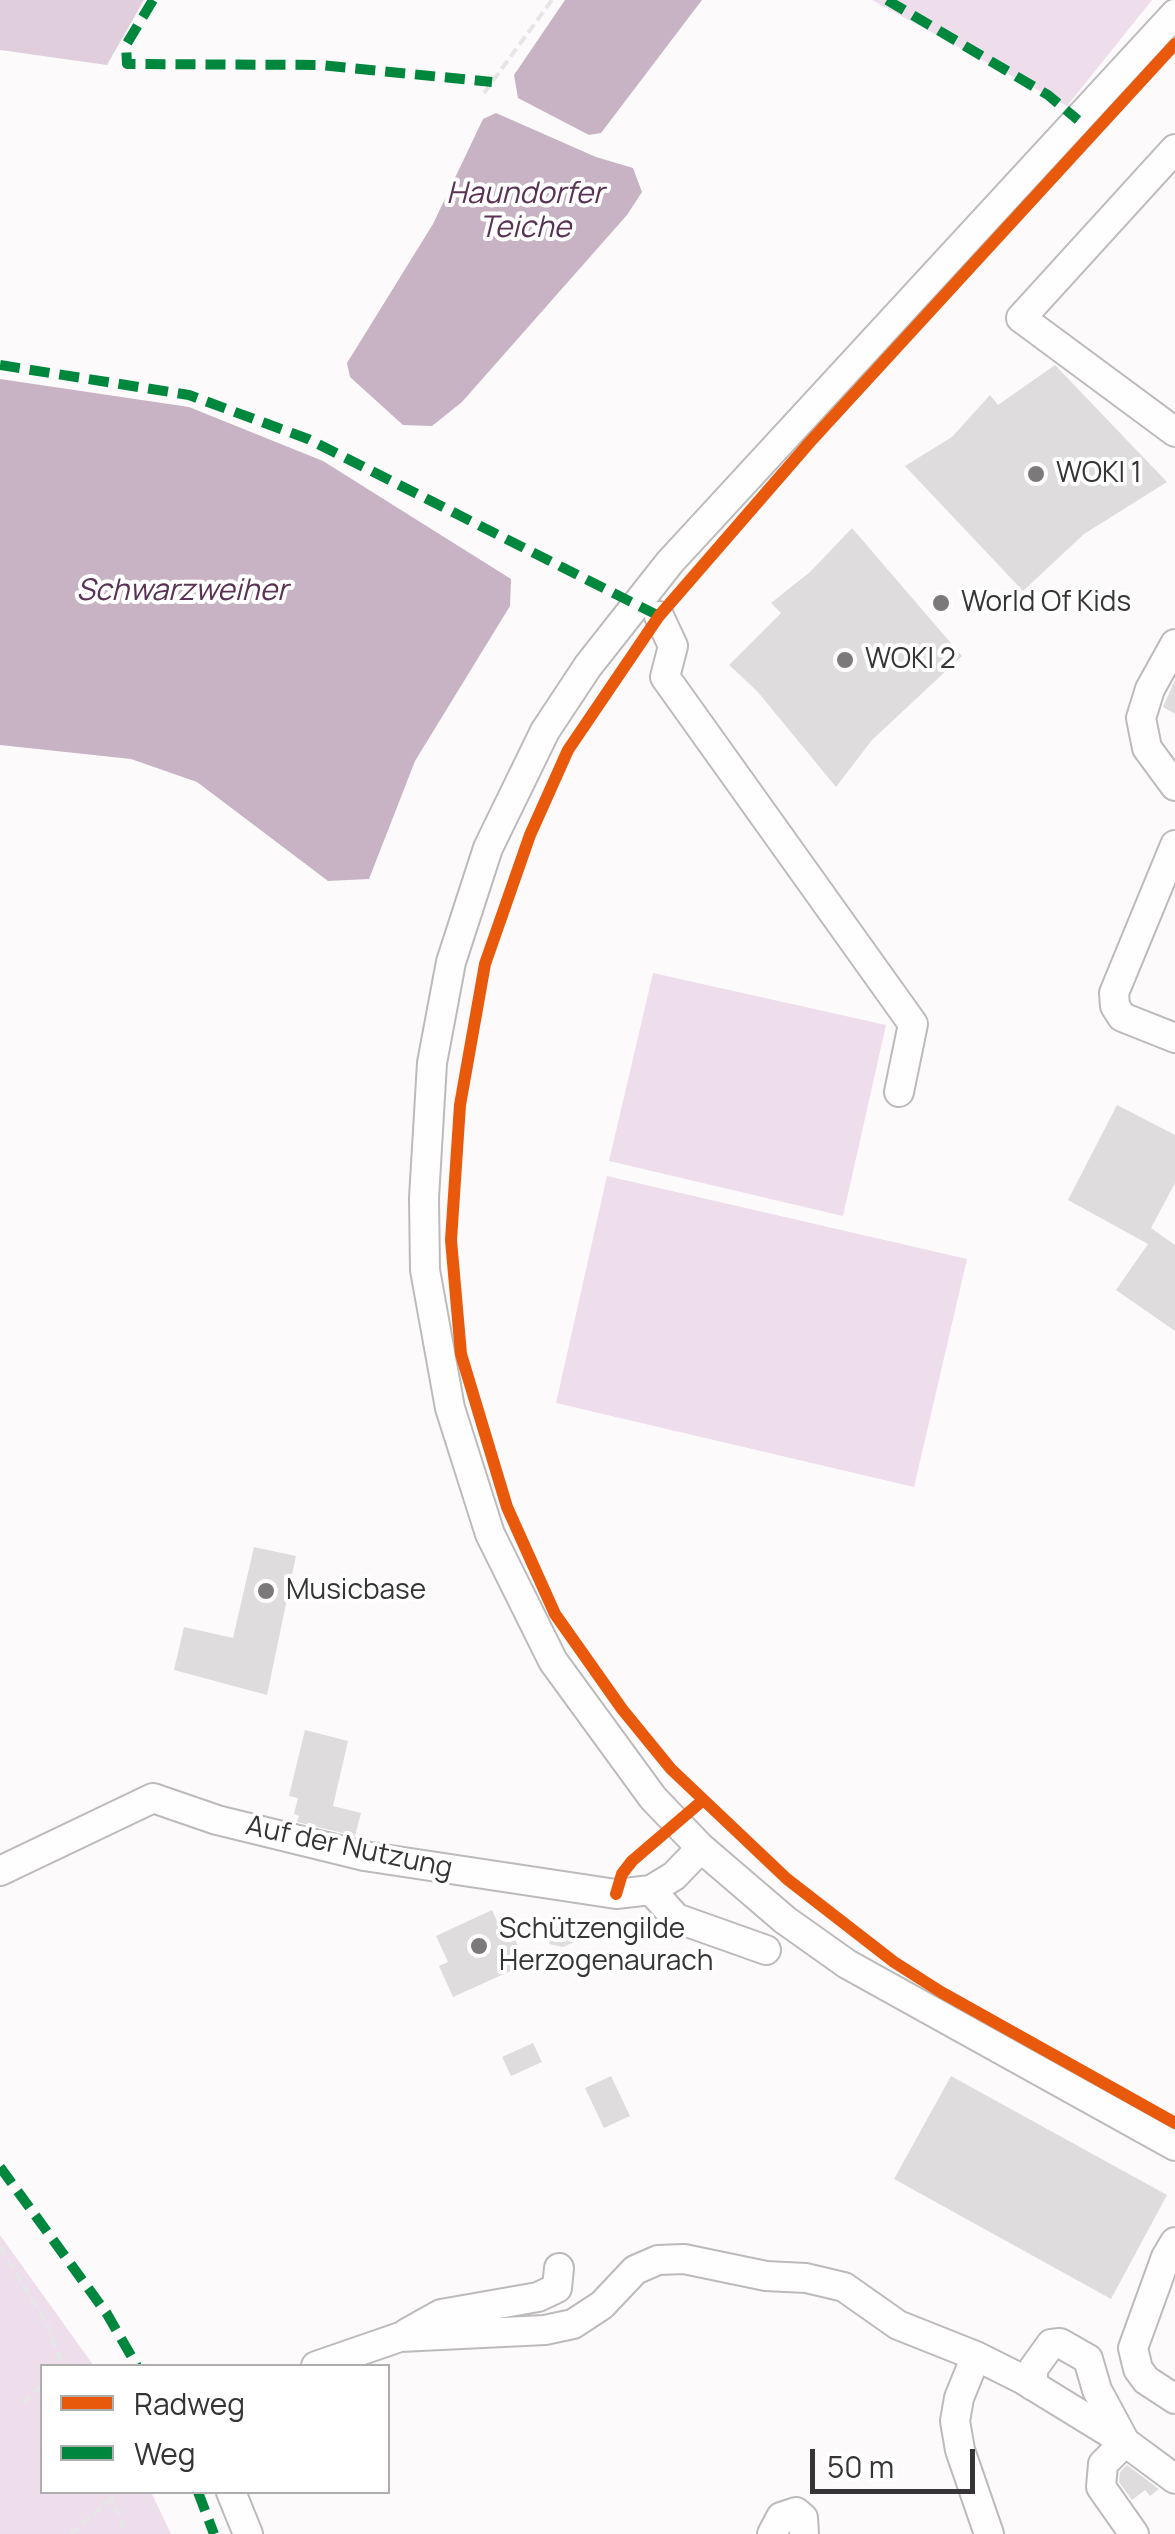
<!DOCTYPE html>
<html>
<head>
<meta charset="utf-8">
<style>
	body { margin:0 }
	#map { position:relative; width:1175px; height:2534px; overflow:hidden; background:#fdfafc; font-family:Manrope,sans-serif }
	canvas { display:block }
	.legend { position:absolute; left:40px; top:2364px; width:350px; height:130px; box-sizing:border-box; background:#fff; border:2px solid #afaeaf; margin:0; padding:12px 18px; list-style:none; font-size:30px; color:#363436 }
	.legend li { display:flex; align-items:center; gap:20px; height:50px }
	.legend b { width:50px; border:2px solid #afaeaf }
	.scale { position:absolute; left:810px; top:2449px; width:165px; height:45px; box-sizing:border-box; border:5px solid #363436; border-top:0; padding-left:12px; font-size:30px; line-height:35px; white-space:nowrap; color:#363436; -webkit-text-stroke:8px #fff; paint-order:stroke }
</style>
</head>
<body>
<div id="map">
<canvas width="1175" height="2534"></canvas>
<ul class="legend">
<li><b style="height:12px;background:#e8590c"></b>Radweg</li>
<li><b style="height:12px;background:#00873e"></b>Weg</li>
</ul>
<div class="scale">50 m</div>
</div>
<script>
const context = document.querySelector('canvas').getContext('2d');
context.lineJoin = 'round';
function fill(path, color) {
  context.fillStyle = color;
  context.fill(path, 'evenodd');
}
function toPath(rows) {
  const path = new Path2D();
  for (const r of rows) {
    path.moveTo(r[0], r[1]);
    for (let i = 2; i < r.length; i += 2) path.lineTo(r[i], r[i + 1]);
  }
  return path;
}
function strokePath(path, color, width, dash) {
  context.strokeStyle = color;
  context.lineWidth = width;
  context.lineCap = dash ? 'butt' : 'round';
  context.setLineDash(dash || []);
  context.stroke(path);
}
function drawText(font, color, halo, rows, align = 'center') {
  context.font = font + ' Manrope,sans-serif';
  context.lineWidth = 8;
  context.setLineDash([]);
  context.textBaseline = 'middle';
  context.strokeStyle = halo;
  context.fillStyle = color;
  for (const [text, x, y, turn = 0] of rows) {
    context.save();
    context.translate(x, y);
    context.rotate((+turn || 0) * Math.PI / 180);
    context.textAlign = isNaN(turn) ? turn : align;
    if (halo) context.strokeText(text, 0, 0);
    context.fillText(text, 0, 0);
    context.restore();
  }
}
fill(toPath([
	[872,0,1152,0,1067,106],
	[653,973,886,1025,843,1216,609,1161],
	[607,1176,967,1259,914,1487,556,1403],
	[0,2235,94,2366,42,2366,42,2492,151,2492,171,2534,0,2534]
]), '#eedeec');
fill(toPath([
	[0,0,144,0,107,65,0,50]
]), '#e0cedd');
fill(toPath([
	[565,0,702,0,601,133,589,135,518,98,514,75],
	[496,113,596,157,633,168,642,192,627,215,462,402,432,426,403,425,350,377,347,363,433,224,483,119],
	[0,379,189,407,323,461,511,579,510,606,415,761,369,879,328,881,197,782,131,759,0,745]
]), '#c8b3c5');
fill(toPath([
	[1055,365,1167,482,1084,534,1023,591,905,466,952,437,990,395,998,405],
	[852,528,962,656,872,740,836,787,757,691,729,665,781,613,771,603,810,572],
	[1175,680,1175,714,1163,707],
	[1117,1105,1175,1135,1175,1183,1151,1228,1175,1245,1175,1331,1116,1290,1148,1244,1068,1200],
	[254,1547,296,1556,267,1695,174,1670,184,1627,233,1638],
	[305,1730,348,1741,333,1806,361,1813,355,1836,297,1822,299,1816,294,1814,298,1798,289,1796],
	[492,1910,499,1926,507,1922,526,1964,453,1997,439,1966,448,1962,436,1936],
	[553,1926,592,1934,563,1947,549,1944],
	[533,2043,542,2062,511,2076,502,2057],
	[611,2076,630,2116,604,2128,585,2088],
	[951,2076,1167,2195,1111,2299,894,2179],
	[1127,2465,1159,2489,1150,2496,1145,2490,1132,2500,1119,2482,1120,2472]
]), '#dedcdd');
const minor = toPath([
	[1175,14,670,562,588,666,545,731,488,848,451,962,432,1063,424,1198,425,1270,450,1408,490,1534,553,1661,653,1798,701,1848,785,1920,847,1964,1175,2146],
	[1175,149,1021,318,1175,432],
	[659,616,673,646,665,677,913,1024,899,1092],
	[1175,644,1150,689,1141,718,1147,748,1175,786],
	[1175,845,1114,993,1115,1006,1122,1017,1175,1038],
	[0,1871,153,1798,217,1820,364,1856,616,1894,651,1890,674,1876,701,1848],
	[651,1890,676,1918,766,1950],
	[1175,2242,1166,2257,1133,2348,1138,2369,1146,2380,1175,2399],
	[407,2333,441,2314,538,2297,557,2288,559,2268],
	[976,2356,959,2398,955,2421,960,2450,989,2534],
	[316,2366,400,2337,545,2330,573,2324,602,2305,635,2270,658,2260,684,2259,766,2276,806,2278,844,2287,898,2325,976,2356,1024,2380,1125,2442,1175,2479],
	[1033,2386,1033,2369,1051,2344,1060,2343,1088,2359,1097,2390,1124,2440],
	[1125,2442,1103,2464,1101,2487,1134,2534],
	[231,2492,248,2534],
	[772,2534,781,2517,796,2512,803,2518,804,2534]
]);
strokePath(minor, '#bcbabb', 32);
strokePath(toPath([
	[484,93,552,0],
	[0,2247,46,2322,63,2366],
	[23,2403,42,2385],
	[110,2492,126,2534],
	[71,2534,112,2498]
]), '#e6e6e6', 4, [10, 5]);
strokePath(minor, '#fffeff', 28);
strokePath(toPath([
	[153,0,126,45,127,64,320,65,492,82],
	[887,0,1048,95,1078,120],
	[0,365,189,395,308,439,659,616],
	[0,2167,107,2314,137,2366],
	[198,2492,214,2534]
]), '#00873e', 10, [20, 10]);
strokePath(toPath([
	[1175,44,810,442,659,616,568,750,530,835,485,964,460,1105,451,1240,461,1354,507,1507,555,1614,622,1709,671,1769,787,1879,894,1962,941,1992,1175,2123],
	[616,1894,622,1874,632,1861,702,1801]
]), '#e8590c', 12);
for (const [x, y, r, color] of [
	[1036,474,10,"#7c797b"],
	[941,603,10,"#7c797b"],
	[845,660,10,"#7c797b"],
	[266,1591,10,"#7c797b"],
	[479,1946,10,"#7c797b"]
]) {
  const dot = new Path2D();
  dot.arc(x, y, r, 0, 2 * Math.PI);
  context.fillStyle = color;
  context.fill(dot);
  strokePath(dot, '#fff', 4);
}
drawText('28px', '#363436', '#fff', [
	["WOKI 1",1056,474],
	["World Of Kids",961,603],
	["WOKI 2",865,660],
	["Musicbase",286,1591],
	["Schützengilde",499,1930],
	["Herzogenaurach",499,1962]
], 'left');
drawText('28px', '#363436', '#fff', [
	["Auf der Nutzung",349,1848,12]
]);
drawText('italic 30px', '#5a3255', '#fff', [
	["Haundorfer",525,195],
	["Teiche",525,229],
	["Schwarzweiher",182,592]
]);
</script>
</body>
</html>
